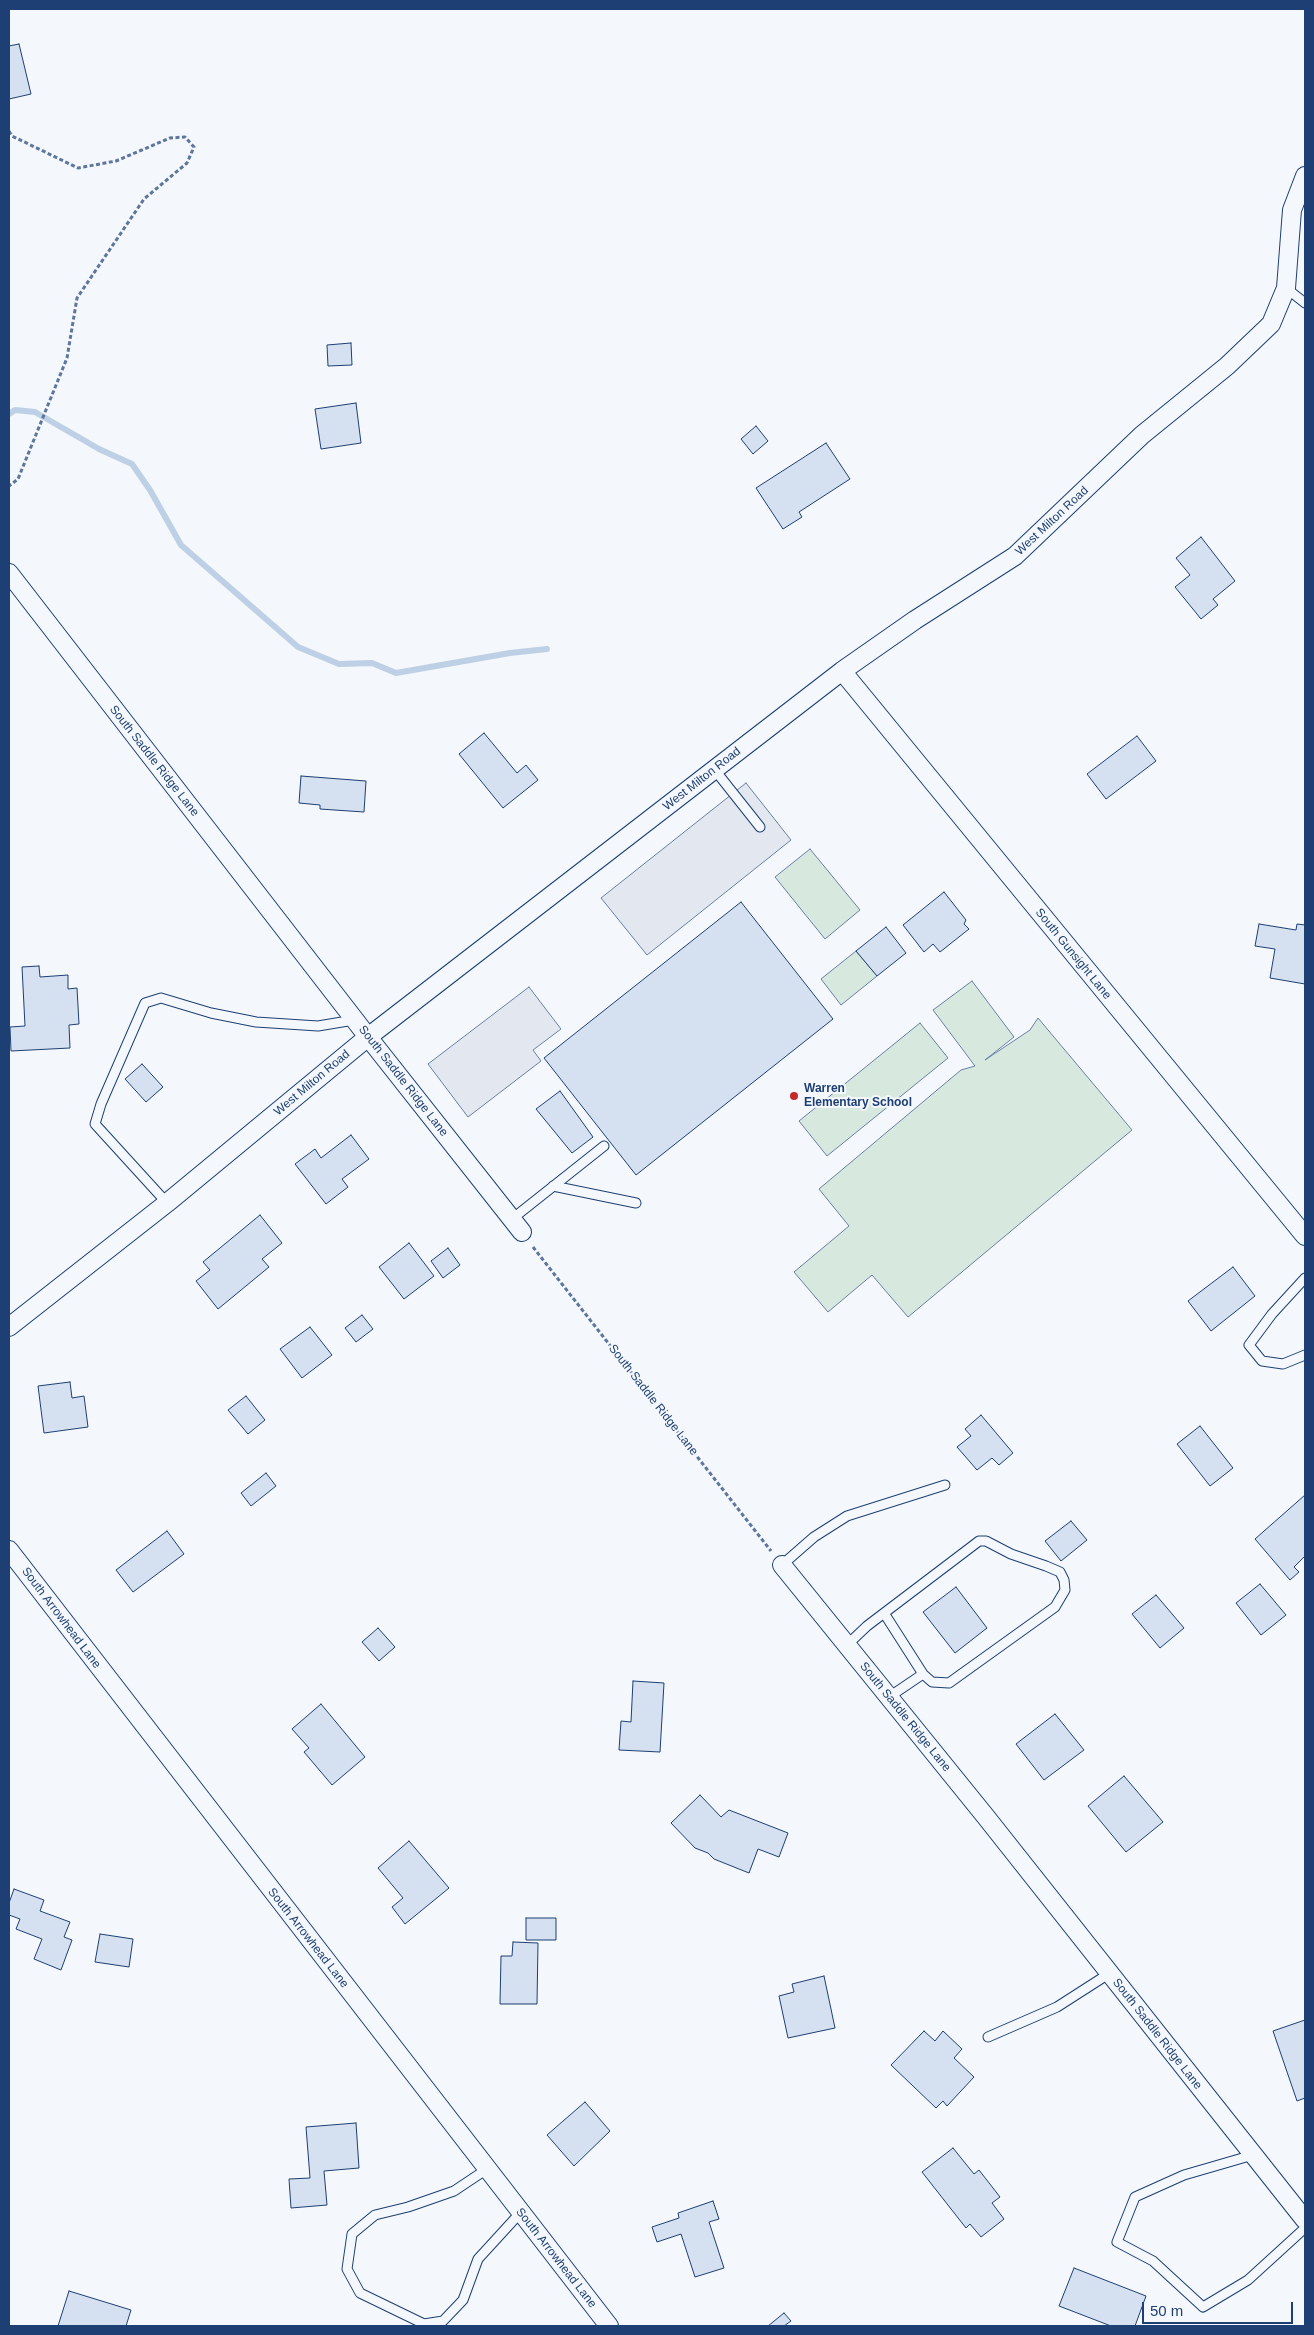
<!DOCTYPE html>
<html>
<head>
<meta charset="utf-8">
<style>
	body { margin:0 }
	#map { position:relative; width:1314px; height:2335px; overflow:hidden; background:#f4f7fb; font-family:Arial,sans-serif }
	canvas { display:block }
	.frame { position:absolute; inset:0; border:10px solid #1d3f73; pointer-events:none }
	.scale { position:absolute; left:1142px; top:2302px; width:151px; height:22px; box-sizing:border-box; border:2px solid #1d3f73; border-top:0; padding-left:6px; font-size:15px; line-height:18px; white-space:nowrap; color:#1d3f73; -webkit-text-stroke:4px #f4f7fb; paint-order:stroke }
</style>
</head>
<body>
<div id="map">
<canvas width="1314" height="2335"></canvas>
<div class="frame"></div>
<div class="scale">50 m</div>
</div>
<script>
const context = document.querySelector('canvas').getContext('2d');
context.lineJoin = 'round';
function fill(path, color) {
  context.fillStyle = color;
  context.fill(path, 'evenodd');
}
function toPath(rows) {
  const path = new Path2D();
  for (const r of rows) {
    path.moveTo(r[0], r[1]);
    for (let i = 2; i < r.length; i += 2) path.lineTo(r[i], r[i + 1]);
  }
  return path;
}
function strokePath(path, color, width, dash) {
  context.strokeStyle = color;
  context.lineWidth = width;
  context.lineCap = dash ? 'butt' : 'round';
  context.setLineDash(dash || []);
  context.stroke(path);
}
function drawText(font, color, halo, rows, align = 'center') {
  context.font = font + ' Arial,sans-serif';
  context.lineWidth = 4;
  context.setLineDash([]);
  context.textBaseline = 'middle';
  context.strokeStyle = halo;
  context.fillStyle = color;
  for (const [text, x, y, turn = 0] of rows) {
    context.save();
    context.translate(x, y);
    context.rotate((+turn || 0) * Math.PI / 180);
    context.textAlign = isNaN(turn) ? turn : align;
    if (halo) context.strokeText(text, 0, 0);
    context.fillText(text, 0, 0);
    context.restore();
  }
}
const green = toPath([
	[810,849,860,910,825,939,775,877,810,849],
	[856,951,877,976,841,1005,821,979,856,951],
	[972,981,1014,1037,985,1060,1030,1030,1038,1018,1132,1130,908,1317,872,1275,828,1312,794,1272,849,1226,819,1189,961,1070,975,1066,933,1010,972,981],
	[920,1023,948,1058,827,1156,799,1121,920,1023]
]);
fill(green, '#d7e8df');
strokePath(green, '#687fa3', 1);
const parking = toPath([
	[746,783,791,840,647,955,601,898,746,783],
	[529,987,561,1029,533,1050,541,1061,468,1117,428,1064,529,987]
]);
fill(parking, '#e3e8f0');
strokePath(parking, '#687fa3', 1);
strokePath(toPath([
	[9,414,15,410,35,412,99,449,132,464,150,490,181,545,298,647,339,664,372,663,396,673,510,653,547,649]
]), '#bed0e5', 6);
const building = toPath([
	[19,44,31,94,9,99,9,46,19,44],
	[351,343,352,365,328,366,327,345,351,343],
	[356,403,361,443,321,449,315,409,356,403],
	[756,426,768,441,753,454,741,439,756,426],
	[826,443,850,479,799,512,802,517,783,529,756,488,826,443],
	[1201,537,1235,581,1213,599,1218,605,1201,619,1175,587,1190,575,1176,558,1201,537],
	[484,733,517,773,526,765,538,780,503,808,459,754,484,733],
	[1137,736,1156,761,1106,799,1087,774,1137,736],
	[301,776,366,781,364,812,320,809,320,805,299,803,301,776],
	[944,892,966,920,964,924,969,929,940,952,933,944,924,952,903,925,944,892],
	[741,902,833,1019,636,1175,544,1058,741,902],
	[1259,924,1296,930,1297,924,1305,925,1305,984,1270,978,1275,949,1255,946,1259,924],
	[886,927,906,953,877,976,856,951,886,927],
	[39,966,40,977,68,975,68,989,77,988,79,1024,69,1025,70,1048,11,1051,10,1027,25,1026,22,967,39,966],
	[142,1064,163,1087,146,1102,125,1079,142,1064],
	[560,1091,593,1137,572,1153,536,1109,560,1091],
	[351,1135,369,1159,342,1179,348,1187,326,1204,295,1164,315,1149,321,1158,351,1135],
	[260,1215,282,1243,262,1259,269,1267,218,1309,196,1281,210,1270,203,1262,260,1215],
	[409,1243,434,1276,404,1299,379,1267,409,1243],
	[448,1248,460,1265,443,1278,431,1261,448,1248],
	[1233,1267,1255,1296,1211,1331,1188,1301,1233,1267],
	[362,1315,373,1329,356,1342,345,1328,362,1315],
	[310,1327,332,1355,302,1378,280,1349,310,1327],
	[70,1382,72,1398,84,1396,88,1427,44,1433,38,1386,70,1382],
	[246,1396,265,1420,248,1434,228,1410,246,1396],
	[981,1415,1013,1453,999,1465,992,1458,977,1470,957,1447,971,1436,965,1429,981,1415],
	[1200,1426,1233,1468,1210,1486,1177,1444,1200,1426],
	[266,1473,276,1486,251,1506,241,1493,266,1473],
	[1305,1495,1305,1556,1294,1567,1299,1572,1290,1580,1255,1539,1305,1495],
	[1071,1521,1087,1540,1061,1561,1045,1541,1071,1521],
	[167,1531,184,1554,133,1592,116,1570,167,1531],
	[1260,1584,1286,1615,1261,1635,1236,1603,1260,1584],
	[956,1587,987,1628,955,1653,923,1612,956,1587],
	[1156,1595,1184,1628,1160,1648,1132,1614,1156,1595],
	[378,1628,395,1647,379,1661,362,1642,378,1628],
	[633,1681,664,1683,660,1752,619,1750,621,1721,631,1722,633,1681],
	[321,1704,365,1757,332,1785,304,1752,309,1748,292,1729,321,1704],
	[1055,1714,1084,1750,1044,1780,1016,1744,1055,1714],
	[1124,1776,1163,1822,1126,1852,1088,1806,1124,1776],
	[700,1795,721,1817,729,1810,788,1833,779,1857,758,1849,749,1873,714,1859,708,1853,695,1848,671,1823,700,1795],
	[409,1841,449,1888,405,1924,392,1907,403,1898,378,1868,409,1841],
	[14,1889,44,1900,40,1911,70,1922,64,1937,72,1940,61,1970,34,1959,42,1939,16,1929,20,1919,9,1915,9,1903,14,1889],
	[526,1918,556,1918,556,1940,526,1940,526,1918],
	[100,1934,133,1939,129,1967,95,1962,100,1934],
	[513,1942,538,1943,537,2004,500,2004,501,1956,512,1956,513,1942],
	[824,1976,835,2028,788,2038,779,1996,794,1992,792,1984,824,1976],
	[1305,2020,1305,2098,1297,2101,1273,2031,1305,2020],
	[924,2031,935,2041,943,2031,962,2049,954,2058,974,2077,947,2106,943,2101,936,2108,891,2065,924,2031],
	[585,2102,610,2131,574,2166,547,2135,585,2102],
	[356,2123,359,2168,324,2171,327,2205,291,2208,289,2179,310,2178,306,2127,356,2123],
	[953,2148,974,2174,979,2170,1000,2197,992,2203,1004,2219,981,2237,970,2224,966,2228,922,2172,953,2148],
	[713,2201,719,2219,709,2222,724,2268,695,2277,681,2234,657,2242,652,2227,679,2218,678,2213,713,2201],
	[1074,2268,1146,2296,1135,2326,1111,2326,1059,2306,1074,2268],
	[69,2291,131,2310,126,2326,58,2326,69,2291],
	[784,2313,791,2321,784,2326,768,2326,784,2313]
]);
fill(building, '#d5e0f0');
strokePath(building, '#1d3f73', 1);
const service = toPath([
	[1286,288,1305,303],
	[714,769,760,827],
	[553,1186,636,1203],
	[167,1203,95,1124,101,1104,145,1003,161,998,211,1013,256,1022,318,1026,354,1020],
	[512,1219,604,1146],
	[1305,1278,1272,1314,1249,1345,1262,1361,1283,1364,1305,1355],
	[782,1565,814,1537,847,1516,945,1485],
	[847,1645,867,1626,979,1541,986,1541,1011,1554,1046,1566,1060,1572,1064,1580,1065,1590,1055,1607,949,1683,932,1682,923,1674,884,1613],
	[889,1697,923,1674],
	[988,2037,1057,2007,1110,1973],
	[1253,2155,1184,2175,1135,2197,1117,2242,1153,2261,1203,2307,1248,2280,1305,2228],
	[487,2169,454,2191,408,2207,375,2215,352,2234,347,2269,360,2293,424,2324,443,2321,463,2300,478,2259,521,2212]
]);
const minor = toPath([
	[9,573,368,1037,522,1232],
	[842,671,1305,1236],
	[9,1327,167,1203,368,1037,842,671,915,620,1015,556,1142,435,1227,366,1271,324,1286,288,1292,210,1305,176],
	[9,1550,609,2326],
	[782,1565,986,1817,1305,2220]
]);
strokePath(service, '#1d3f73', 11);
strokePath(minor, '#1d3f73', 20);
strokePath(toPath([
	[9,131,12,136,78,168,116,161,170,138,185,137,194,147,187,163,144,199,77,298,67,358,18,479,9,486],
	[533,1247,771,1551]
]), '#5e769c', 3, [4, 2.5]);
strokePath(service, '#f4f7fb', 9);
strokePath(minor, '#f4f7fb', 18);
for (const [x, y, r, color] of [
	[794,1096,5,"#c62828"]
]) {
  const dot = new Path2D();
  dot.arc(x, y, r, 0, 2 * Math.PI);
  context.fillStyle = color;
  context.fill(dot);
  strokePath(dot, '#f4f7fb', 2);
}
drawText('12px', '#1d3f73', '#f4f7fb', [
	["West Milton Road",1052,521,-43],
	["South Saddle Ridge Lane",154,761,52],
	["West Milton Road",702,779,-38],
	["South Gunsight Lane",1073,954,51],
	["South Saddle Ridge Lane",403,1081,52],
	["West Milton Road",312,1083,-40],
	["South Saddle Ridge Lane",653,1400,52],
	["South Arrowhead Lane",61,1618,53],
	["South Saddle Ridge Lane",905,1717,51],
	["South Arrowhead Lane",308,1938,52],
	["South Saddle Ridge Lane",1157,2034,52],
	["South Arrowhead Lane",556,2258,52]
]);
drawText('bold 12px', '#1d3f73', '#f4f7fb', [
	["Warren",804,1089],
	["Elementary School",804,1103]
], 'left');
</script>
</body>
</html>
